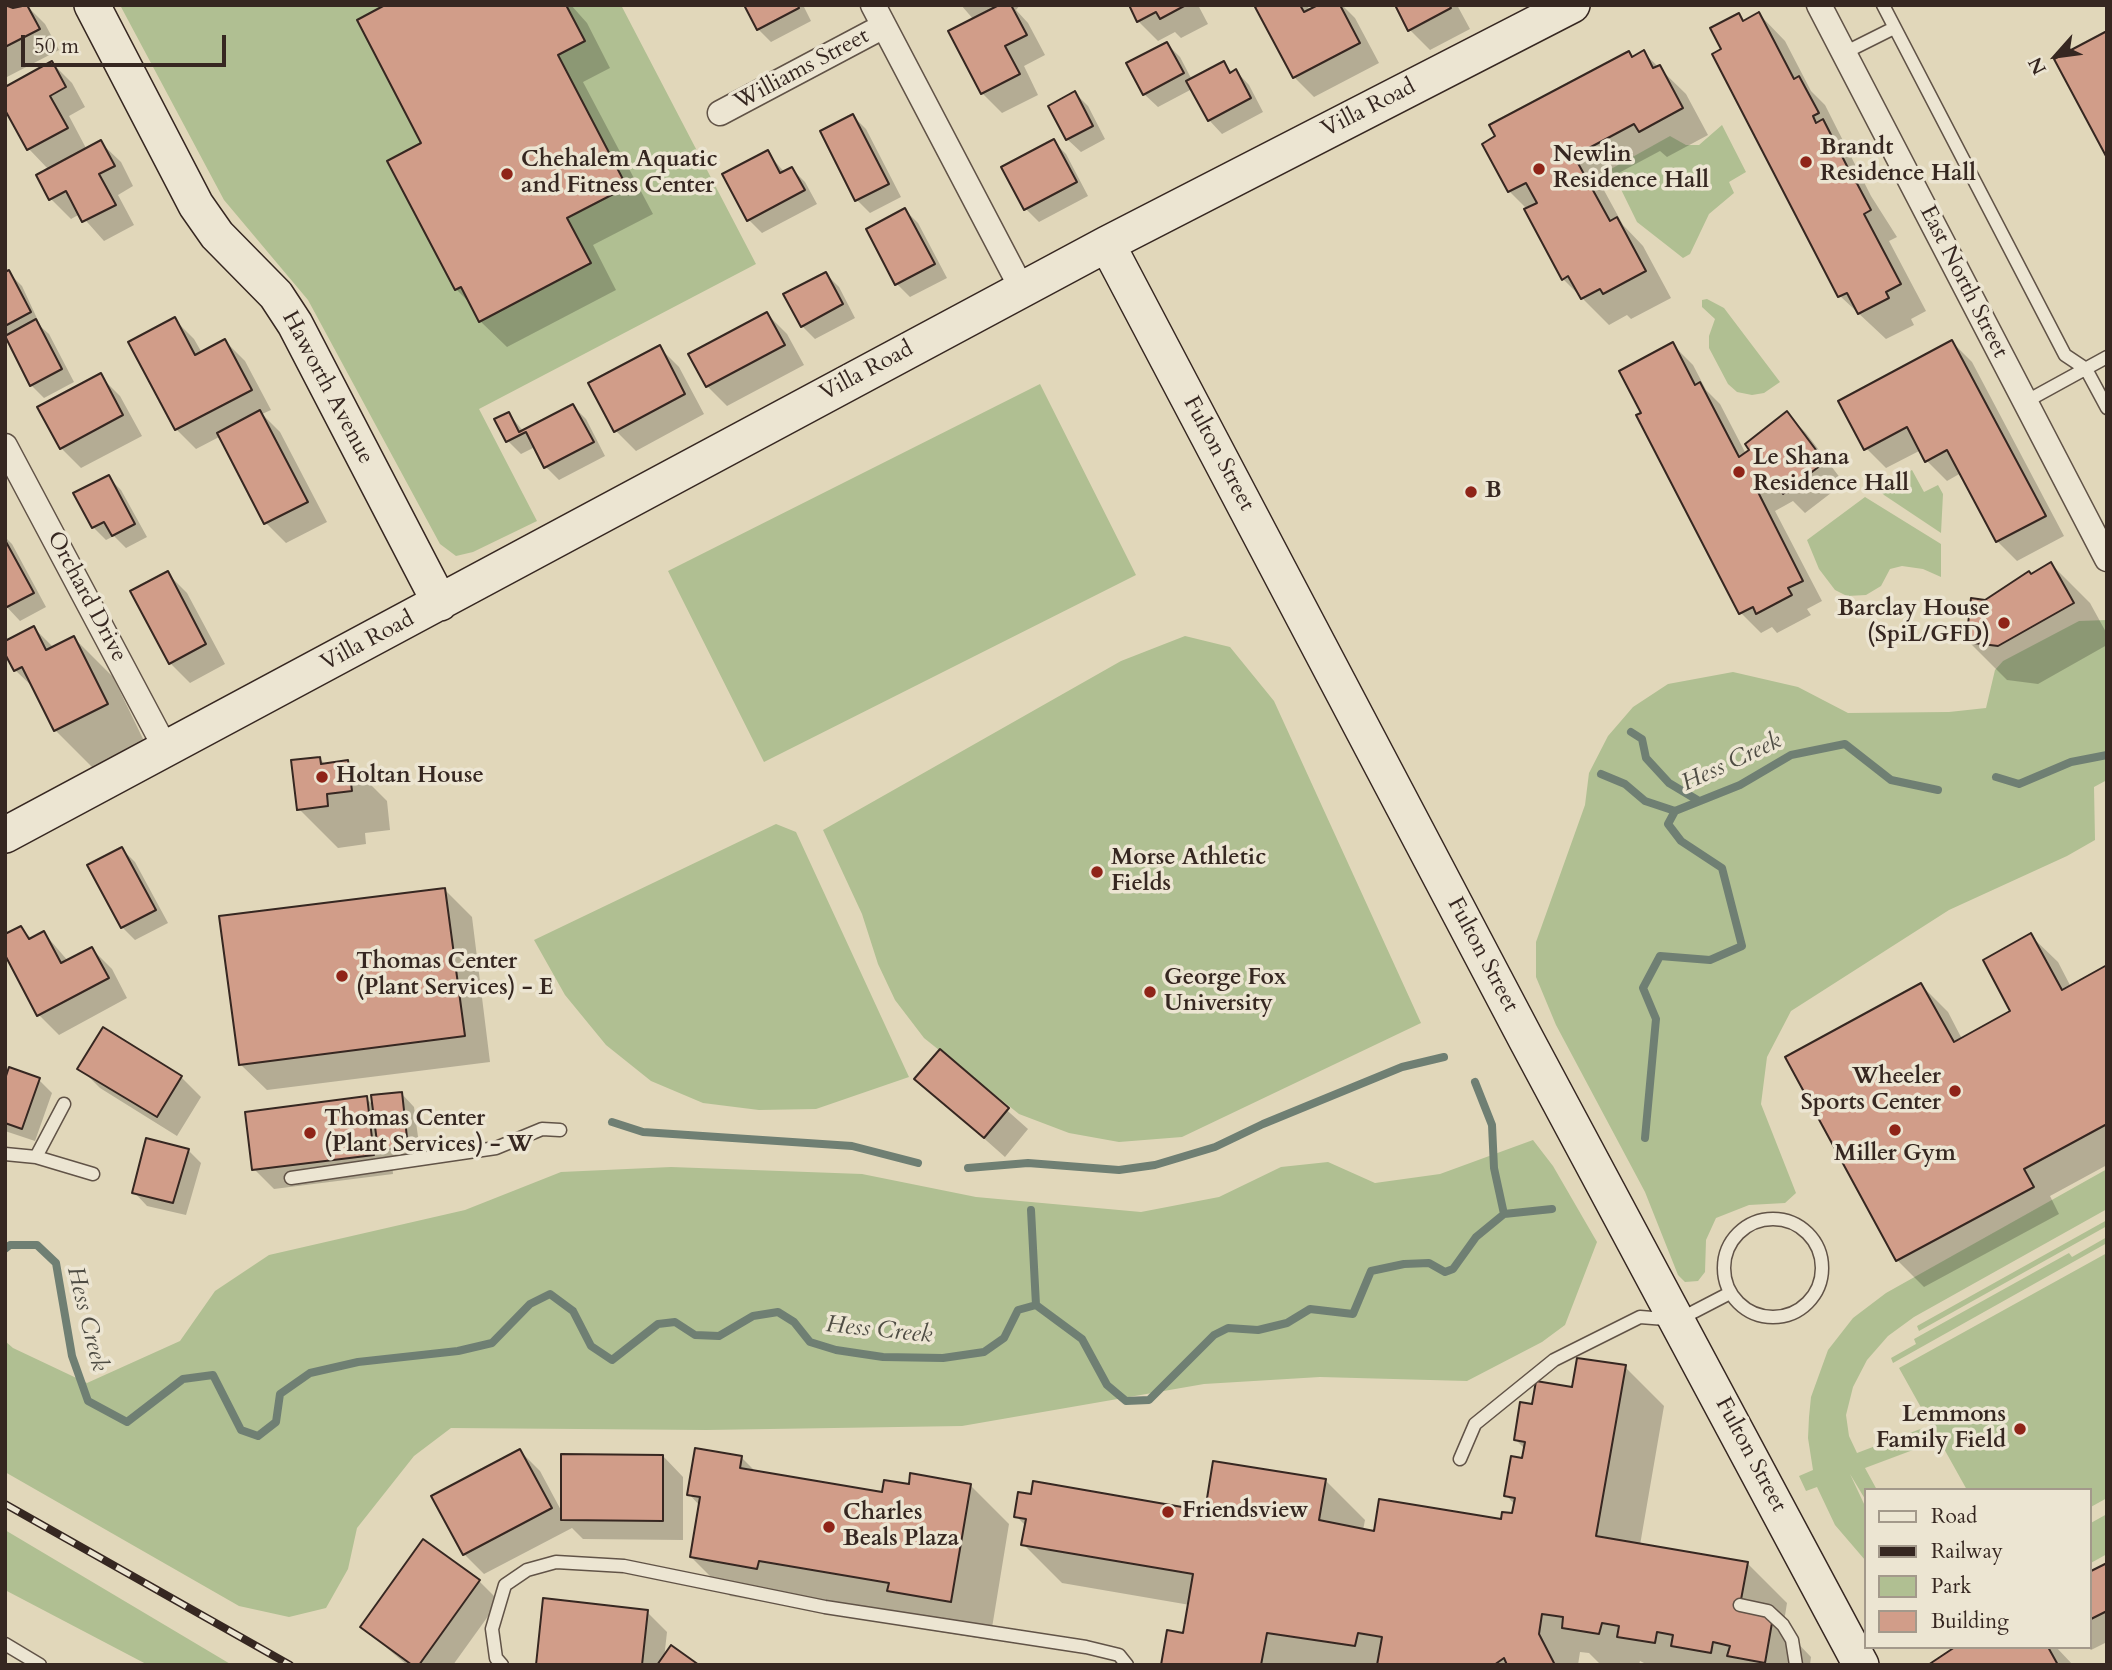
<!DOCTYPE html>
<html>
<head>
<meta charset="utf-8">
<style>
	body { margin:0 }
	#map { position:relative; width:2112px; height:1670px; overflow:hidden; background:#e1d7ba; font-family:Cardo,serif }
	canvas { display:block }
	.frame { position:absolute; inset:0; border:7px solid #362721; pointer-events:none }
	.legend { position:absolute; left:1864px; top:1488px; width:228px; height:161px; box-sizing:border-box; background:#ece5d2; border:2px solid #a3998b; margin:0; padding:9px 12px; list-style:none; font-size:21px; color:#362721 }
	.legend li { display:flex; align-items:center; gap:14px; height:35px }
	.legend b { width:35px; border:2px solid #a3998b }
	.north { position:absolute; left:2021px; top:21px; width:70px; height:70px; -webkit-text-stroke:5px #ece5d2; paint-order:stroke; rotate:242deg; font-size:19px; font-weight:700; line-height:28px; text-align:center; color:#362721 }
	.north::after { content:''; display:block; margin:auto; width:24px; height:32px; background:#362721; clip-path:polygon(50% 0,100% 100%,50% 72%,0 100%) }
	.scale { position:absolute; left:21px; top:35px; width:205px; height:32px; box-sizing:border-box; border:4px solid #362721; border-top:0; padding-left:9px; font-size:21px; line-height:24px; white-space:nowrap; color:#362721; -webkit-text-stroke:5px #ece5d2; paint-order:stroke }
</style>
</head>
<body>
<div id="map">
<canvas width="2112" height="1670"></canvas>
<div class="frame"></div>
<ul class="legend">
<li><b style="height:9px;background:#ece5d2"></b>Road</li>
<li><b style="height:9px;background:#362721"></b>Railway</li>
<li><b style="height:19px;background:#b0bf92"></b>Park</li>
<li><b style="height:19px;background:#d19d89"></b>Building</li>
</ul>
<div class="north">N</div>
<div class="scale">50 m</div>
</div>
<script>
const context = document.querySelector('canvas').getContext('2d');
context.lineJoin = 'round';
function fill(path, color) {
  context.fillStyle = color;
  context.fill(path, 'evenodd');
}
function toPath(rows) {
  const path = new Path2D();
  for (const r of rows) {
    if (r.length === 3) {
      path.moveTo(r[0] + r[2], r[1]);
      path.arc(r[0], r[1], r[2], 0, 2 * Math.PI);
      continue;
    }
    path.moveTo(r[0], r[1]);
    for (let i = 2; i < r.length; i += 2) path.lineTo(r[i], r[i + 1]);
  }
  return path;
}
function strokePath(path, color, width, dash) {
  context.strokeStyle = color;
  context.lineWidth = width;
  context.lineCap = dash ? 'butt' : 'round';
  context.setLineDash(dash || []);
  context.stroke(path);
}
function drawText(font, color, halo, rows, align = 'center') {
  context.font = font + ' Cardo,serif';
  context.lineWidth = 7;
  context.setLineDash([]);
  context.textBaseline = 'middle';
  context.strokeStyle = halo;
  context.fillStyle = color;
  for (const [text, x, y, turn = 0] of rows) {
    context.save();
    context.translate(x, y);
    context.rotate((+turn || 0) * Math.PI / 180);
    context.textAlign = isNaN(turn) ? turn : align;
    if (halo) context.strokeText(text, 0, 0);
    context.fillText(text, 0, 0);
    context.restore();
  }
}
fill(toPath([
	[120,5,621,5,756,264,479,409,537,521,473,552,456,556,440,544,308,300,224,200],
	[1722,125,1746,172,1729,182,1734,193,1709,214,1690,254,1683,258,1637,222,1611,169,1670,136,1686,145,1699,145],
	[1707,299,1724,308,1780,382,1764,393,1752,395,1737,392,1728,384,1709,348,1709,336,1715,319,1702,307,1702,300],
	[1040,384,1136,575,764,762,668,571],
	[1912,470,1924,492,1938,485,1943,494,1941,533,1884,495,1877,487],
	[1865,497,1941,544,1941,577,1923,569,1902,566,1890,569,1881,586,1866,595,1847,596,1835,590,1819,569,1807,540],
	[2107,620,2107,780,2094,787,2095,840,2067,856,1949,910,1791,1011,1767,1057,1761,1104,1796,1193,1785,1203,1749,1205,1716,1218,1706,1240,1705,1272,1698,1281,1685,1282,1678,1275,1645,1192,1556,1025,1536,977,1536,942,1585,805,1589,773,1608,736,1633,707,1668,684,1733,672,1798,687,1848,713,1949,712,1986,708,1995,670,2003,661,2079,621],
	[1185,636,1230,647,1274,701,1421,1023,1182,1137,1119,1142,1069,1133,1019,1114,924,1038,895,1000,878,964,862,914,823,830,1121,661],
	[776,824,796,832,909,1077,816,1109,759,1110,703,1103,651,1081,606,1045,565,995,534,940],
	[1533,1140,1553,1166,1597,1242,1565,1325,1542,1342,1467,1381,1320,1377,1204,1384,962,1426,706,1430,451,1428,414,1456,357,1528,348,1569,326,1608,289,1617,239,1606,5,1472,5,1341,13,1348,87,1383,180,1341,215,1291,269,1255,465,1210,561,1172,671,1167,862,1174,976,1197,1141,1212,1219,1197,1281,1167,1328,1162,1375,1183,1440,1174],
	[2107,1169,2107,1209,1914,1317,1888,1336,1867,1360,1853,1387,1846,1415,1849,1436,1857,1453,1923,1428,1929,1444,1865,1468,1877,1490,1865,1490,1865,1499,1850,1474,1865,1506,1865,1560,1835,1525,1817,1487,1806,1491,1799,1476,1813,1470,1808,1438,1809,1417,1811,1397,1828,1350,1853,1318,1886,1293],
	[2107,1220,2107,1226,1919,1331,1917,1326],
	[2107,1237,2107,1243,1893,1363,1891,1358,1916,1344,1914,1339,2069,1253,2072,1257],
	[2107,1253,2107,1498,2089,1508,2089,1490,1967,1490,1899,1368],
	[2107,1514,2107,1554,2089,1564,2089,1524],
	[5,1530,232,1665,148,1665,5,1590]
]), '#b0bf92');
fill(toPath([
	[5,5,26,5,45,24,59,50,5,78],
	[389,5,571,5,587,23,610,68,583,82,653,214,593,245,616,290,507,347,480,321,471,304,456,289],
	[745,5,803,5,811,21,771,42,758,29],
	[961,5,1020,5,1016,10,1028,23,1045,55,1024,66,1038,95,1002,113,982,93,974,20],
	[1131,5,1198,5,1208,24,1181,38,1175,32,1158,41,1138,21],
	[1263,5,1306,5,1311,11,1321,5,1342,5,1355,18,1379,63,1314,97,1294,77],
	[1397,5,1457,5,1470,29,1430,50,1410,30],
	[1759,14,1785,41,1811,91,1825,105,1871,196,1897,237,1889,241,1926,311,1911,319,1914,325,1886,339,1840,296,1714,55,1724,50,1738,15,1745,22],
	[1167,44,1180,57,1192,80,1223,63,1233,73,1236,71,1249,85,1263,112,1222,134,1209,120,1192,89,1158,107,1144,94],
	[1628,53,1634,58,1644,53,1686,94,1708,135,1667,157,1660,151,1600,183,1623,225,1643,246,1671,298,1631,319,1627,315,1609,325,1563,279,1528,210,1509,191],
	[52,63,72,83,85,107,69,116,87,150,101,143,121,162,133,186,118,195,134,225,104,241,80,214,71,219,51,199,38,175,49,170,29,149],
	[1075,93,1088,106,1105,139,1081,152,1067,139],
	[853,116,866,129,901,197,870,213,857,200],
	[1053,141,1066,154,1088,196,1039,222,1026,209],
	[767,152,785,173,792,169,805,182,817,204,762,233,749,220],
	[905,210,918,223,947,278,910,297,897,284,868,230],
	[9,273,22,286,41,327,49,334,74,382,44,398,31,385,5,331,5,274],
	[826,274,839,287,855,318,815,339,802,326],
	[767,314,787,334,804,365,727,406,707,386],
	[174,319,194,339,202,353,225,341,245,361,271,410,262,414,280,432,327,522,286,543,266,523,221,436,196,449,176,429],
	[1952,342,1972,362,2064,536,2017,561,1997,541,1961,473,1947,481,1927,461,1921,450,1886,468,1866,448],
	[1673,345,1693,365,1706,390,1720,404,1746,454,1786,413,1806,433,1844,483,1805,513,1793,501,1775,511,1822,601,1807,609,1811,615,1777,633,1772,627,1761,633,1741,613,1643,414],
	[659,347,679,367,704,414,636,451,616,431],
	[100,376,120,396,142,436,81,468,61,448],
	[573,406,586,419,605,456,559,480,546,467,535,447,521,454,508,441,509,414,524,432],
	[108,477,121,490,147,537,126,548,114,536,106,540,93,527],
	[5,537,12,544,46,607,20,621,5,605],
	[2051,564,2090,603,2107,634,2107,645,2038,684,2007,680,1968,641,1986,601],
	[167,573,187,593,225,664,190,683,170,663],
	[34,628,54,648,74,638,113,677,145,743,94,769,55,730,36,690,15,670],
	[319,758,326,765,348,762,387,801,390,830,365,833,366,844,338,848,299,809],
	[122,849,135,862,168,923,135,940,122,927],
	[445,890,472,917,490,1062,267,1090,240,1064],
	[21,928,32,939,44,933,68,961,92,949,112,969,127,998,59,1035,39,1015],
	[2031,936,2058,962,2071,987,2107,967,2107,1165,2050,1196,2059,1214,1924,1287,1897,1260,1921,985,1948,1012,1962,1039,2013,1012],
	[940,1051,1028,1129,1005,1157,917,1079],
	[80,1068,181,1077,201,1097,177,1136,100,1088],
	[39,1080,52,1093,35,1141,5,1131,5,1084],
	[401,1093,414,1107,421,1159,392,1163,393,1174,274,1189,254,1169,366,1098,375,1107],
	[188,1150,201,1163,186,1215,147,1206,134,1192],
	[1625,1367,1664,1406,1640,1545,1748,1564,1787,1603,1783,1628,1811,1657,1810,1665,1648,1665,1640,1661,1639,1665,1601,1665,1589,1653,1580,1652,1578,1665,1163,1665,1185,1635,1190,1605,1062,1583,1023,1544,1026,1526,1016,1516,1207,1513,1326,1481,1365,1520,1363,1530,1375,1533,1502,1521,1513,1515,1515,1505,1506,1495,1524,1460,1525,1449,1516,1440,1533,1406],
	[520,1451,540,1471,563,1514,663,1456,683,1477,683,1540,583,1539,572,1528,484,1574,464,1554,434,1497],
	[741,1457,756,1472,883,1494,910,1486,970,1485,1009,1524,990,1640,928,1630,918,1620,796,1607,730,1596,691,1557,700,1506,689,1494],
	[2107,1565,2107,1642,2091,1650,2088,1647,2089,1574],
	[479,1581,499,1601,453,1665,407,1665,362,1627],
	[647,1612,667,1632,664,1659,696,1665,538,1665],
	[1959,1647,2056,1647,2073,1665,1930,1665]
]), '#0003');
strokePath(toPath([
	[1631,732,1642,739,1646,758,1669,783,1699,801],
	[1601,774,1625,784,1645,801,1675,811],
	[1996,777,2019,784,2071,762,2107,755],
	[1475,1082,1492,1125,1494,1168,1504,1214],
	[612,1122,643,1132,852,1146,918,1163],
	[1645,1138,1656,1019,1643,988,1660,956,1710,960,1742,946,1722,868,1681,841,1668,824,1675,811,1740,785,1791,755,1845,744,1891,780,1938,790],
	[968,1168,1028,1163,1119,1170,1155,1165,1215,1147,1263,1124,1402,1067,1444,1057],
	[1031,1210,1036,1305],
	[5,1249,10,1245,37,1245,56,1263,72,1356,88,1401,127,1422,183,1379,213,1375,241,1430,258,1436,276,1422,280,1394,310,1373,358,1362,458,1351,492,1343,530,1304,550,1294,573,1311,591,1346,612,1360,658,1324,675,1322,695,1335,719,1336,753,1316,778,1312,794,1322,810,1342,836,1350,883,1357,943,1358,984,1352,1004,1338,1018,1310,1036,1305,1082,1339,1107,1385,1126,1401,1149,1400,1214,1335,1228,1328,1258,1330,1287,1323,1310,1309,1353,1314,1371,1271,1404,1264,1429,1263,1445,1272,1453,1269,1476,1237,1504,1214,1552,1209]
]), '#6f7f73', 8);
const building = toPath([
	[5,5,13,8,27,5,40,29,5,47,5,5],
	[385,5,566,5,585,41,558,55,627,187,567,218,591,263,479,322,461,287,455,290,387,161,421,143,357,20,385,5],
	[744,5,798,5,799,8,757,30,744,5],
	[999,5,1011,5,1027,35,1005,46,1020,74,981,94,948,31,999,5],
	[1129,5,1186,5,1160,19,1156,12,1137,22,1129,5],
	[1259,5,1300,5,1304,12,1318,5,1340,5,1360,43,1293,78,1255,7,1259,5],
	[1395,5,1449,5,1451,8,1408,31,1395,5],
	[1759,12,1794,79,1799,76,1819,113,1813,116,1816,123,1823,119,1848,168,1842,171,1845,177,1852,174,1871,210,1864,214,1901,284,1886,292,1889,298,1858,314,1847,293,1838,297,1712,54,1721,49,1710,28,1739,13,1743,21,1759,12],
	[2107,31,2107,158,2054,59,2107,31],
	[1167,42,1184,73,1143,95,1126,63,1167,42],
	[1644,50,1653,68,1660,65,1683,108,1639,132,1634,124,1574,156,1610,221,1617,217,1646,271,1603,294,1600,289,1581,299,1568,276,1562,280,1524,209,1537,203,1526,183,1508,192,1482,144,1495,136,1489,125,1629,51,1632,57,1644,50],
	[52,61,66,87,50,96,68,128,27,150,5,110,5,87,52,61],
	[1224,61,1230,73,1236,69,1251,98,1208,121,1186,81,1224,61],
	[1075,91,1093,126,1066,140,1048,106,1075,91],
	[853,114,889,184,855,201,820,131,853,114],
	[1054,139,1077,182,1024,210,1001,167,1054,139],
	[101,140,115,166,99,174,116,205,82,222,66,191,49,200,36,175,101,140],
	[768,150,780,173,792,167,805,190,747,221,722,174,768,150],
	[905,208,935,264,895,285,866,229,905,208],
	[9,270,31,312,5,326,5,272,9,270],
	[826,272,843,304,801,327,783,294,826,272],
	[767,312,785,345,706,387,688,354,767,312],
	[175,317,195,355,225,339,252,390,175,430,128,342,175,317],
	[36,319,62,369,30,386,5,336,36,319],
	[1952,340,2046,516,1996,542,1947,450,1925,462,1907,427,1864,450,1838,401,1952,340],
	[1673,342,1695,385,1700,382,1739,457,1749,450,1745,444,1787,411,1825,462,1783,494,1773,481,1757,490,1803,581,1788,588,1792,595,1756,614,1753,607,1739,614,1636,415,1641,413,1619,371,1673,342],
	[660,345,685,394,614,432,588,383,660,345],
	[101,373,123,415,60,449,37,407,101,373],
	[573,404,594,442,544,468,526,432,506,442,494,419,509,412,519,432,573,404],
	[260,410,308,502,264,524,217,433,260,410],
	[109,475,135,524,112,536,104,522,92,528,73,493,109,475],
	[5,540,34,593,5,608,5,540],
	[2051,562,2074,603,1998,646,1966,642,1971,598,1985,600,2029,571,2031,574,2051,562],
	[168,571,206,644,169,664,130,591,168,571],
	[34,626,46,650,74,636,108,704,54,731,22,667,14,671,5,654,5,641,34,626],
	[320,757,321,764,348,760,352,791,327,794,328,806,297,810,291,760,320,757],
	[122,847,156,910,121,928,87,865,122,847],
	[445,888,465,1036,239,1065,219,916,445,888],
	[21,926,29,939,44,931,61,963,92,947,109,978,37,1016,5,955,5,934,21,926],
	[2031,933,2062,990,2107,965,2107,1124,2024,1169,2034,1187,1896,1261,1785,1057,1921,983,1954,1042,2010,1011,1983,960,2031,933],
	[103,1027,182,1076,157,1117,77,1069,103,1027],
	[940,1049,1009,1108,984,1138,914,1079,940,1049],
	[9,1067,40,1078,22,1129,5,1123,5,1079,9,1067],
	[402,1092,408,1147,378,1150,371,1095,402,1092],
	[367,1096,374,1155,252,1170,245,1112,367,1096],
	[146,1138,189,1149,173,1203,132,1193,146,1138],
	[1577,1358,1626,1365,1596,1536,1748,1562,1740,1605,1773,1617,1765,1663,1727,1656,1730,1646,1713,1642,1711,1653,1671,1646,1673,1635,1657,1632,1655,1643,1617,1637,1619,1626,1602,1623,1599,1634,1562,1628,1563,1617,1542,1614,1539,1634,1555,1665,1507,1665,1504,1658,1494,1665,1377,1665,1382,1637,1358,1633,1355,1646,1267,1633,1261,1665,1161,1665,1167,1630,1183,1633,1193,1574,1021,1545,1026,1519,1014,1517,1018,1492,1031,1494,1033,1481,1205,1511,1213,1461,1326,1479,1319,1520,1374,1531,1379,1499,1501,1519,1502,1512,1512,1513,1515,1498,1504,1496,1511,1456,1522,1458,1525,1442,1514,1440,1520,1402,1532,1404,1536,1381,1572,1387,1577,1358],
	[695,1448,742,1456,740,1468,882,1492,884,1480,909,1484,910,1473,971,1484,951,1602,887,1591,889,1583,759,1561,757,1569,690,1557,700,1497,687,1495,695,1448],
	[520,1449,552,1508,463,1555,431,1496,520,1449],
	[561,1454,663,1455,663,1521,561,1520,561,1454],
	[423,1539,480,1580,419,1665,412,1665,360,1627,423,1539],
	[2107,1563,2107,1611,2089,1620,2089,1572,2107,1563],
	[543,1598,648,1610,642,1665,536,1665,543,1598],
	[671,1645,699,1665,657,1665,671,1645],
	[1955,1647,2048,1647,2058,1665,1928,1665,1955,1647]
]);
fill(building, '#d19d89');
strokePath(building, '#362721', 2);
const lane = toPath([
	[1883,5,2065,355,2086,369,2107,408],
	[1844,53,1894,28],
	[2025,402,2107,357],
	[5,1154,36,1157,93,1174],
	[36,1157,64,1104],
	[291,1178,496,1148,542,1129,560,1130],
	[1773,1268,49],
	[1460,1459,1475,1424,1554,1360,1640,1317,1678,1320,1730,1293],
	[1740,1605,1768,1611,1783,1625,1792,1640,1796,1665],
	[5,1644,40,1665],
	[502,1665,496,1658,492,1629,505,1585,527,1570,556,1562,624,1566,825,1607,1086,1647,1119,1655,1127,1665]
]);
const street = toPath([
	[873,5,1022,289],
	[1819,5,2107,559],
	[720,113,884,26],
	[5,446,166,749]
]);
const secondary = toPath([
	[92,5,196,205,217,235,276,295,295,324,440,603],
	[1107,244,1526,1039,1861,1665],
	[5,835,1107,244,1572,5]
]);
strokePath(lane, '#615347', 15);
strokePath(street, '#615347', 27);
strokePath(secondary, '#362721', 38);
strokePath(lane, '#ece5d2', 12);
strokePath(street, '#ece5d2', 24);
strokePath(secondary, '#ece5d2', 35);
const rail = toPath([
	[5,1504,290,1665]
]);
strokePath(rail, '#362721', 8);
strokePath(rail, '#ece5d2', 5, [16]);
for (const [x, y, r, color] of [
	[1806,162,7,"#8f2418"],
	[1539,169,7,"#8f2418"],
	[507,174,7,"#8f2418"],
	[1739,472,7,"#8f2418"],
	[1471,492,7,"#8f2418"],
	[2004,623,7,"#8f2418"],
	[322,777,7,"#8f2418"],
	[1097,872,7,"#8f2418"],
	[342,976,7,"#8f2418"],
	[1150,992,7,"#8f2418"],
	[1955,1091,7,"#8f2418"],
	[1895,1130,7,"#8f2418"],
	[310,1133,7,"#8f2418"],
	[2020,1429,7,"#8f2418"],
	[1168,1512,7,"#8f2418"],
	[829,1527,7,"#8f2418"]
]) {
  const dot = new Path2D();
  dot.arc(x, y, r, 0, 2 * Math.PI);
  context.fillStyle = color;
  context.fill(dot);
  strokePath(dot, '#ece5d2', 2.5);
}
drawText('23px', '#362721', '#ece5d2', [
	["Williams Street",802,70,-28],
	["Villa Road",1369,109,-27],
	["East North Street",1963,282,63],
	["Villa Road",867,372,-28],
	["Haworth Avenue",327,388,62],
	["Fulton Street",1218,454,62],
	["Orchard Drive",86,597,62],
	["Villa Road",368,642,-28],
	["Fulton Street",1482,955,62],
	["Fulton Street",1750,1455,62]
]);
drawText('bold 23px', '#362721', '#ece5d2', [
	["Brandt",1820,149],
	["Residence Hall",1820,175],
	["Newlin",1553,156],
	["Residence Hall",1553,182],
	["Chehalem Aquatic",521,161],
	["and Fitness Center",521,187],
	["Le Shana",1753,459],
	["Residence Hall",1753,485],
	["B",1485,492],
	["Barclay House",1990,610,"right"],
	["(SpiL/GFD)",1990,636,"right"],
	["Holtan House",336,777],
	["Morse Athletic",1111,859],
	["Fields",1111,885],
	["Thomas Center",356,963],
	["(Plant Services) - E",356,989],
	["George Fox",1164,979],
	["University",1164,1005],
	["Wheeler",1941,1078,"right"],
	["Sports Center",1941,1104,"right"],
	["Thomas Center",324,1120],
	["(Plant Services) - W",324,1146],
	["Miller Gym",1895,1155,"center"],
	["Lemmons",2006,1416,"right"],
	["Family Field",2006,1442,"right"],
	["Friendsview",1182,1512],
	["Charles",843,1514],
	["Beals Plaza",843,1540]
], 'left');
drawText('italic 24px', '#4e4c43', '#ece5d2', [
	["Hess Creek",1732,763,-25],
	["Hess Creek",86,1319,76],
	["Hess Creek",879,1331,6]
]);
</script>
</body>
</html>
